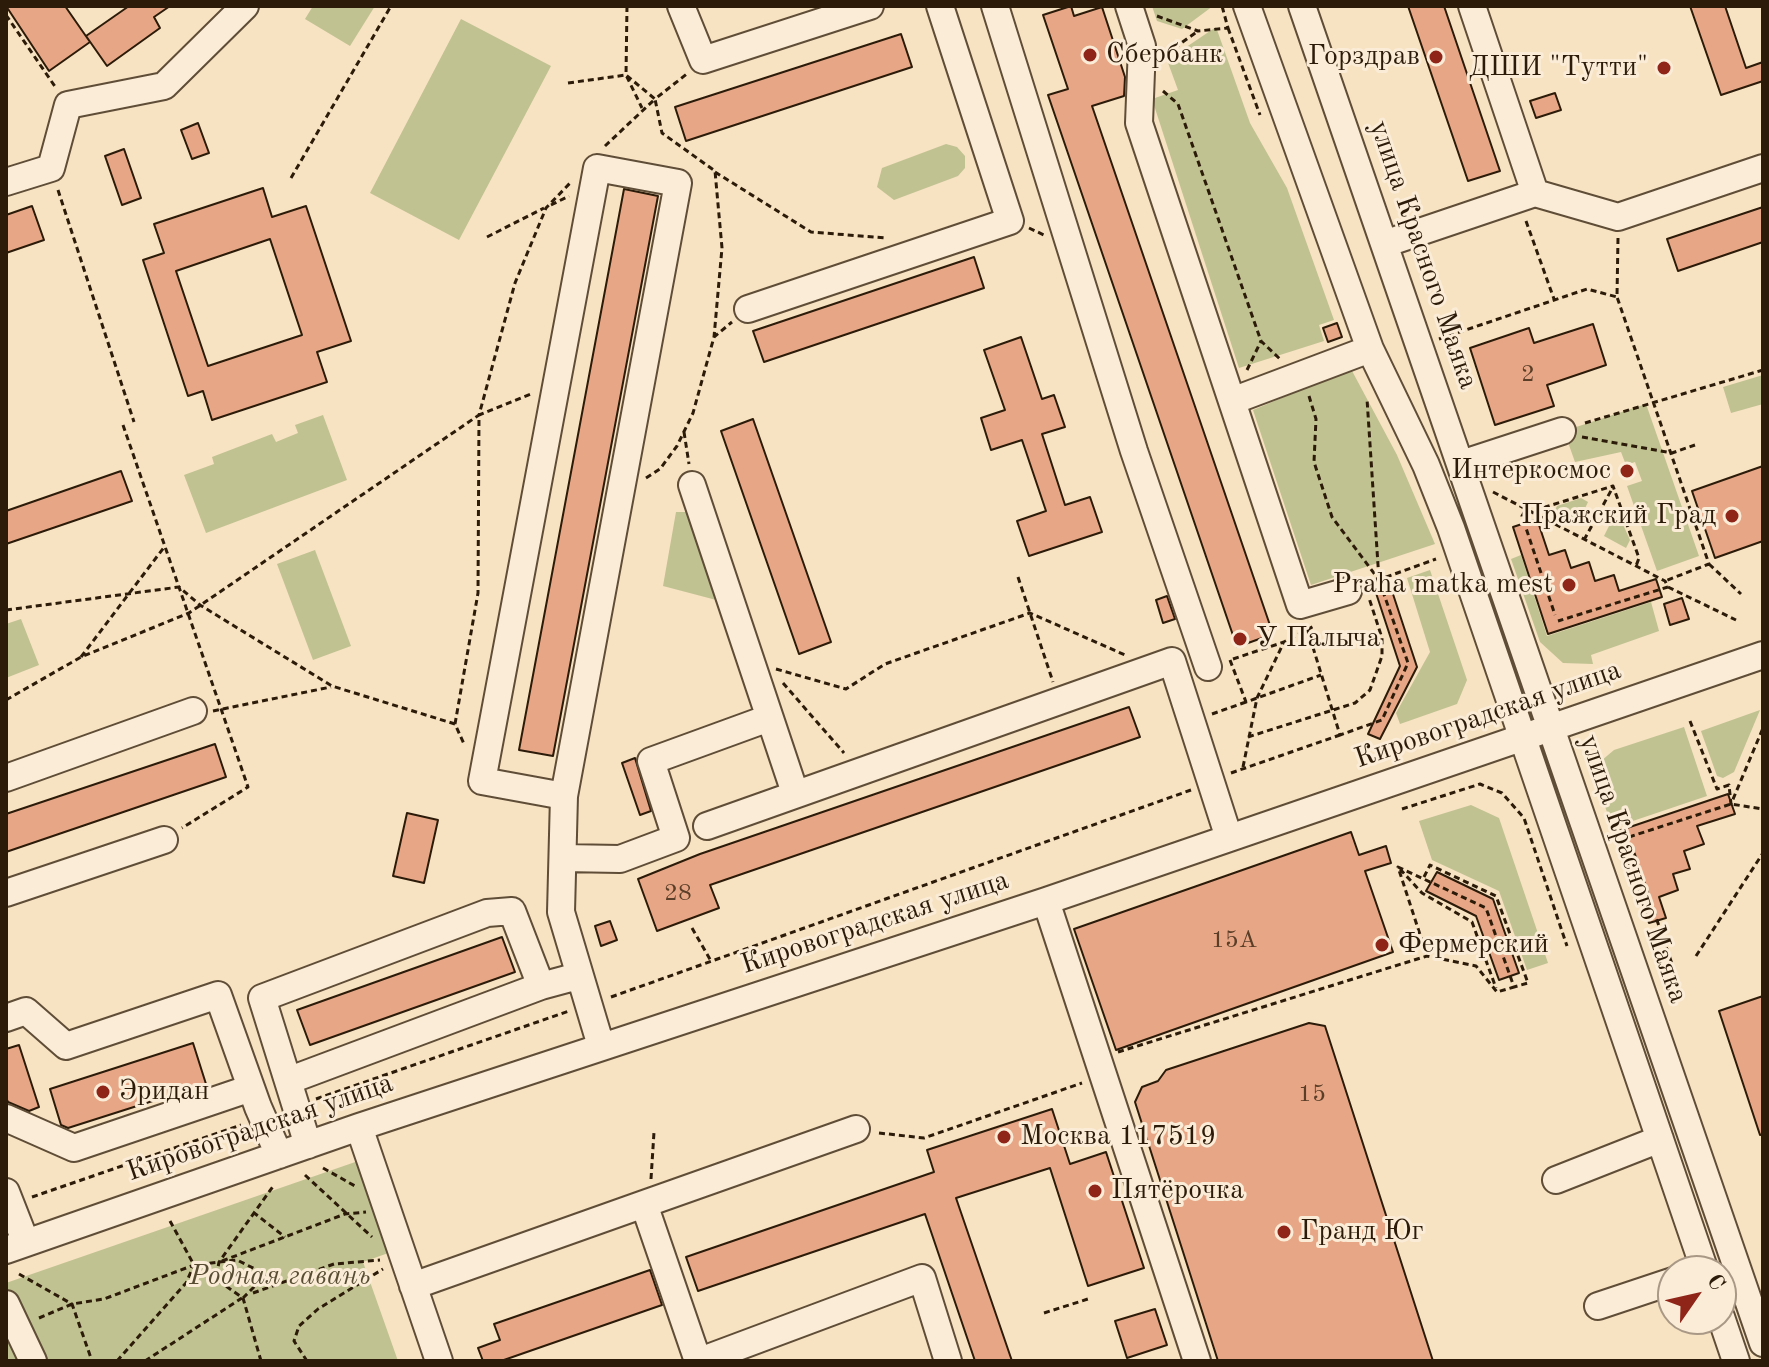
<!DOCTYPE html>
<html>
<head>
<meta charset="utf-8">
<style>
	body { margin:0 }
	#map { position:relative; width:1769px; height:1367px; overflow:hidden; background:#f7e2c2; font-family:"Old Standard TT",serif }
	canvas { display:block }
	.frame { position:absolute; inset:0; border:8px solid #2c1b09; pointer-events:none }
	.north { position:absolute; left:1657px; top:1255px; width:80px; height:80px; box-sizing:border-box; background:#faecd7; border:2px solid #a89885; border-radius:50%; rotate:56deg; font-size:22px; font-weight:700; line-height:32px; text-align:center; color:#2c1b09 }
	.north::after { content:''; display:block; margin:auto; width:28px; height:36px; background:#8f2418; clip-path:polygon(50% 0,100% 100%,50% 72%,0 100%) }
</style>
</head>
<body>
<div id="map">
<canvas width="1769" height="1367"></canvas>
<div class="frame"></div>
<div class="north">С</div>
</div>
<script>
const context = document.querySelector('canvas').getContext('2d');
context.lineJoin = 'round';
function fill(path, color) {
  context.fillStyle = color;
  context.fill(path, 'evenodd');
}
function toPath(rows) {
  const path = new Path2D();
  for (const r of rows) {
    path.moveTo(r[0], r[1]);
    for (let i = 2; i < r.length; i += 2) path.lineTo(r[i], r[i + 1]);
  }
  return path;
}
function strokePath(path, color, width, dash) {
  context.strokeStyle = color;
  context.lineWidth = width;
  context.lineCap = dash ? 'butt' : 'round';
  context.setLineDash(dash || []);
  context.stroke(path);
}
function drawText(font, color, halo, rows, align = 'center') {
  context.font = font + ' "Old Standard TT",serif';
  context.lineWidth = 6;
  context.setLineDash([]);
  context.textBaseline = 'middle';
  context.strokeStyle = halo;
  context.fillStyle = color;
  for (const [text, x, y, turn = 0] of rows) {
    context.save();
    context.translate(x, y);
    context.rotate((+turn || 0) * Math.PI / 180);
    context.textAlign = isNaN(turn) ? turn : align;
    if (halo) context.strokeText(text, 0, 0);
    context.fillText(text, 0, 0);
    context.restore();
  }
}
fill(toPath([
	[313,6,375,6,350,46,305,19],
	[1152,6,1213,6,1182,29,1157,21],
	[461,19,551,66,459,240,370,193],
	[1216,27,1250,123,1287,188,1334,320,1319,325,1324,341,1239,368,1152,99,1178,90,1167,60],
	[946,144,957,147,965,156,965,168,958,176,894,200,877,187,882,168],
	[1351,369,1397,455,1435,544,1311,585,1253,410],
	[1763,375,1763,404,1731,413,1723,387],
	[1646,404,1699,556,1657,571,1627,486,1642,481,1635,462,1626,465,1621,452,1575,462,1564,431],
	[323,415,347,480,206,533,184,475,214,464,212,457,272,434,276,442,298,433,295,425],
	[1581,498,1588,502,1577,525,1554,512,1557,506],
	[676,512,691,512,720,601,663,586],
	[1614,516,1621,520,1630,540,1626,548,1604,536],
	[315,550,351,646,313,660,277,564],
	[1521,555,1547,636,1651,602,1659,631,1591,655,1593,664,1563,663,1540,642,1511,559],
	[1430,570,1467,680,1457,704,1400,724,1396,713,1430,652,1407,578],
	[21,619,39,665,6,678,6,624],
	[1760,710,1734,772,1723,778,1717,776,1701,731],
	[1684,727,1707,796,1612,828,1596,778,1601,761,1614,750],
	[1471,805,1499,818,1548,963,1527,970,1499,891,1432,860,1419,821],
	[361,1160,394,1251,363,1262,398,1361,6,1361,6,1283]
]), '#c0c291');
const building = toPath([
	[6,6,65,6,90,42,49,71,6,6],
	[129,6,170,6,154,17,160,28,107,66,86,36,129,6],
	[1071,6,1074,16,1102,7,1125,77,1124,96,1092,106,1273,634,1237,647,1048,95,1068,89,1043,15,1071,6],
	[1408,6,1444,6,1500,171,1468,181,1408,6],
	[1690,6,1725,6,1746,68,1763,62,1763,81,1721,95,1690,6],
	[901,34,912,67,686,141,675,107,901,34],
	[1555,93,1561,110,1536,118,1530,101,1555,93],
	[198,123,209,153,192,159,181,130,198,123],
	[124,149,141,198,122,205,105,156,124,149],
	[263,188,272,217,306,206,351,341,317,352,327,382,212,420,203,391,188,396,143,260,164,253,154,224,263,188],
	[270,239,302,335,208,366,176,271,270,239],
	[624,189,658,196,553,756,519,750,624,189],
	[32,206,44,240,6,253,6,215,32,206],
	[1763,207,1763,242,1678,271,1667,239,1763,207],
	[974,257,984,288,764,362,753,331,974,257],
	[1337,323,1342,337,1328,342,1323,328,1337,323],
	[1593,324,1606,365,1547,385,1554,406,1495,425,1470,348,1529,328,1534,343,1593,324],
	[1021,337,1042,399,1054,395,1065,427,1042,434,1065,505,1090,497,1102,532,1029,556,1017,521,1046,511,1022,440,991,450,981,418,1005,410,984,350,1021,337],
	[753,419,831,642,799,654,721,431,753,419],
	[1763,466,1763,541,1715,558,1692,491,1763,466],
	[121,471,132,501,6,544,6,511,121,471],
	[1537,519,1549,555,1565,550,1571,568,1589,562,1595,581,1614,575,1619,591,1656,579,1662,597,1548,634,1513,527,1537,519],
	[1391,588,1417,667,1380,739,1368,734,1400,666,1376,593,1391,588],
	[1167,596,1175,619,1163,623,1156,600,1167,596],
	[1682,598,1689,619,1670,625,1664,604,1682,598],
	[1129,707,1140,737,710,885,719,908,657,931,638,879,700,854,1129,707],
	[215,744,226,777,6,852,6,814,215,744],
	[635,758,651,811,640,815,622,763,635,758],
	[1728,794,1735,814,1697,826,1704,844,1684,851,1690,869,1673,874,1678,890,1659,897,1666,918,1649,923,1618,831,1728,794],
	[407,813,438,820,424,883,393,876,407,813],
	[1351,832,1359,855,1386,846,1391,863,1365,871,1393,952,1116,1050,1074,929,1351,832],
	[1437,872,1493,899,1519,973,1499,980,1476,916,1426,891,1437,872],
	[610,921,617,940,601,946,595,926,610,921],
	[502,937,515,972,310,1045,297,1010,502,937],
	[1763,996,1763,1134,1760,1135,1719,1011,1763,996],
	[1309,1023,1325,1026,1433,1361,1218,1361,1135,1102,1142,1087,1158,1081,1166,1070,1309,1023],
	[193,1043,206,1084,68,1128,61,1125,50,1089,193,1043],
	[19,1045,39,1107,29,1111,8,1102,6,1098,6,1049,19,1045],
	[1052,1109,1070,1164,1106,1152,1144,1268,1088,1286,1050,1168,956,1198,1012,1361,975,1361,925,1214,698,1291,686,1257,934,1172,927,1150,1052,1109],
	[650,1270,662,1305,501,1361,483,1361,478,1348,500,1340,494,1324,650,1270],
	[1155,1309,1167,1345,1127,1358,1115,1321,1155,1309]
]);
fill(building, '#e7a786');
strokePath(building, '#2c1b09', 2);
const minor = toPath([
	[681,6,703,60,870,6],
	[995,6,1134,451,1208,667],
	[1129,6,1142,46,1139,123,1300,605,1348,591],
	[1247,6,1370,349,1426,465,1451,528,1705,1271],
	[1302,6,1763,1343],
	[6,182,51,168,68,105,164,86,245,6],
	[1535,193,1618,217,1763,168],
	[1387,243,1535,193,1472,6],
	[748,309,1010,221,940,6],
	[1232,401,1370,349],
	[1461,464,1562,431],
	[692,485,795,793],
	[6,778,193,711],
	[564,796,482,781,597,168,678,183,564,796,561,912,601,1046],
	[707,826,1172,661,1229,838],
	[563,858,620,859,676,838,651,761,769,718],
	[6,893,164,840],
	[1046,901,1197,1361],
	[6,1018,26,1011,66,1046,218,995,258,1107,279,1155],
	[290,1080,541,986,578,976],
	[6,1118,74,1148,251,1088],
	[359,1127,439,1361],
	[308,1145,262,998,487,913,512,911,541,986],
	[1556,1180,1660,1139],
	[6,1192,26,1243],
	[644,1204,856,1129],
	[6,1250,359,1127,1046,901,1763,655],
	[413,1286,644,1204,698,1361],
	[6,1304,33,1361],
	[1598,1306,1673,1281],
	[1721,1317,1736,1361],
	[700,1361,922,1278,948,1361]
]);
strokePath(minor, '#5f4d37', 30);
strokePath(toPath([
	[627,6,626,75,655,99,688,73],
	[6,15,56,88],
	[1157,16,1198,31,1228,28,1222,6],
	[1228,28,1260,115],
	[1166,54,1198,31],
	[568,83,626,75,642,108],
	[1163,91,1178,104,1261,341,1280,359],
	[605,146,655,99,662,133,715,171,722,248,714,337],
	[715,172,811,232,886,238],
	[291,178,391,6],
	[58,190,134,422],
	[551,205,569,196],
	[1526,221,1554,299],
	[1029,228,1044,235],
	[487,237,544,208],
	[1618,238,1617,297,1709,564,1665,581],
	[1439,339,1587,289,1617,297],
	[1247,370,1261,341],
	[1309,396,1316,419,1314,462,1332,517,1379,580],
	[1585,423,1763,370],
	[123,425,248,787,182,828],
	[684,432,689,464],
	[1582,437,1672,453,1695,445],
	[646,478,660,469,677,446,693,413,714,337,732,322],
	[1493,492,1665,581,1668,587,1558,621],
	[1525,511,1522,516,1555,615],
	[1538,515,1542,508,1613,486,1639,558,1636,566],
	[1584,540,1613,487],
	[1709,564,1741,594],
	[1018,577,1053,682],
	[1367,584,1436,559],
	[1668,587,1736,620],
	[6,610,179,587,200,605,332,686,455,724,464,744],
	[1307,628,1340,735,1382,720,1408,663,1379,580,1367,399],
	[81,657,165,546],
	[1233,659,1284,642,1314,626],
	[1230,660,1246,702,1321,675],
	[776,669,846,689,885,664,1030,613,1125,655],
	[783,683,844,753],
	[6,700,81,657,189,613,479,415,515,283,546,208,572,181],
	[213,711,331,687],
	[1212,714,1246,702],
	[1690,721,1717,789,1729,785,1731,804,1763,728],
	[455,724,478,593,479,415,531,394],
	[1248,737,1355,703,1370,690,1382,656,1382,638,1369,598],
	[1243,767,1257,698,1284,642],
	[1231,773,1340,735],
	[1402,809,1480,784,1502,793,1524,818,1567,946],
	[1629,837,1731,804,1763,809],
	[1634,853,1672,964],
	[1400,869,1422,893,1472,922,1496,988],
	[1424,877,1430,865,1496,896,1528,983,1514,987],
	[692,928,711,961],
	[1696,956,1763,853],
	[611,997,1191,790],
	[1118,1052,1427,956,1476,966,1497,992,1514,987,1486,908,1398,867,1427,956],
	[316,1099,569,1011],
	[879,1133,924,1138,1082,1083],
	[323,1168,355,1186],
	[305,1175,372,1237],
	[651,1179,654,1132],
	[32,1197,241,1125],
	[253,1212,285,1237],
	[170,1221,194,1265],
	[222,1261,345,1214,366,1212],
	[19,1274,72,1304,92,1361],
	[253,1293,334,1264,380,1260],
	[1044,1313,1088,1299],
	[39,1318,72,1304,104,1299,194,1265,219,1262,237,1260,255,1269,261,1280,243,1298],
	[117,1361,186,1283,194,1265],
	[145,1361,242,1298],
	[261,1361,243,1298,220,1282,217,1273,219,1262,274,1185],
	[307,1361,294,1341,299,1326,318,1309,383,1269]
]), '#2c1b09', 3, [6, 4]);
strokePath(minor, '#faecd7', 26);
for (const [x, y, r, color] of [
	[1090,55,8,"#8f2418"],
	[1436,57,8,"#8f2418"],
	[1664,68,8,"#8f2418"],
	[1627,471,8,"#8f2418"],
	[1732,516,8,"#8f2418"],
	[1569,585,8,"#8f2418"],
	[1240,639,8,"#8f2418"],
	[1382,945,8,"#8f2418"],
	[103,1092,8,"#8f2418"],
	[1004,1137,8,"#8f2418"],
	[1095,1191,8,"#8f2418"],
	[1284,1232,8,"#8f2418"]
]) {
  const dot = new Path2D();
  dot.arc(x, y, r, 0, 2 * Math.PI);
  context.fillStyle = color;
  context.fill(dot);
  strokePath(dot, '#faecd7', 3);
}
drawText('24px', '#5b3e28', null, [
	["2",1528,375],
	["28",678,894],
	["15А",1234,941],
	["15",1312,1095]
]);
drawText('28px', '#2c1b09', '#faecd7', [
	["Сбербанк",1106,55],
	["Горздрав",1420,57,"right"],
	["ДШИ \"Тутти\"",1648,68,"right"],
	["Интеркосмос",1611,471,"right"],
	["Пражский Град",1716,516,"right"],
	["Praha matka mest",1553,585,"right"],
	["У Палыча",1256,639],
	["Фермерский",1398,945],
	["Эридан",119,1092],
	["Москва 117519",1020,1137],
	["Пятёрочка",1111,1191],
	["Гранд Юг",1300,1232]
], 'left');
drawText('28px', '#2c1b09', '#faecd7', [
	["улица Красного Маяка",1423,255,71],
	["Кировоградская улица",1488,715,-19],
	["улица Красного Маяка",1633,869,71],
	["Кировоградская улица",875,923,-18],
	["Кировоградская улица",260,1128,-19]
]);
drawText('italic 28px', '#584d32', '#faecd7', [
	["Родная гавань",280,1277]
]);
</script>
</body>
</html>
